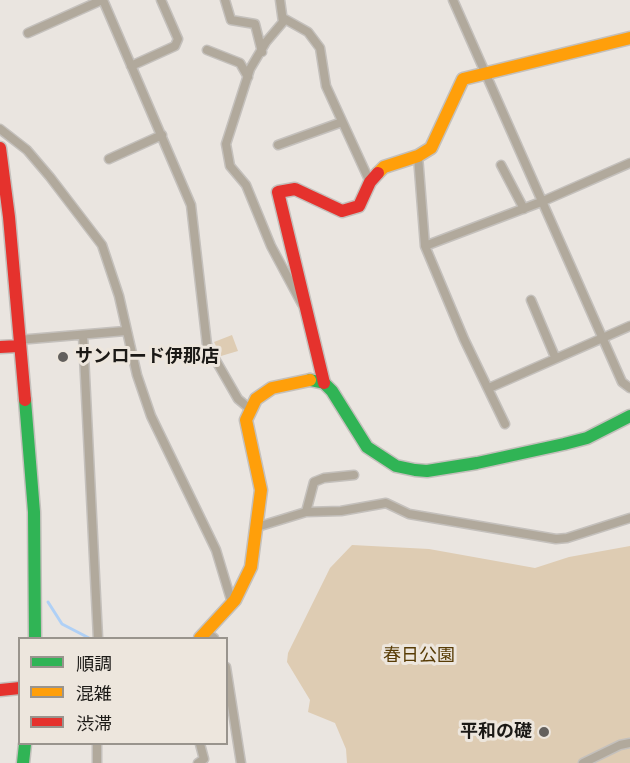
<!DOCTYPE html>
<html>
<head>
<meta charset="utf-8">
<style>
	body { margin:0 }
	#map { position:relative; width:630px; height:763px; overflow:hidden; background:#eae5e0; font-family:"DejaVu Sans","Noto Sans JP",sans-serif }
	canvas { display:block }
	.legend { position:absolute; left:18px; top:637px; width:210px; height:108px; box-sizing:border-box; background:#ede6dd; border:2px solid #99948d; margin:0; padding:8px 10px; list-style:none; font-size:18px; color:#1b1916 }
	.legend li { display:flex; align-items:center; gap:12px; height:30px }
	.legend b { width:30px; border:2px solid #99948d }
</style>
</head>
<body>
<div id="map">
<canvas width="630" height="763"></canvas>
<ul class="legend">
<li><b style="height:8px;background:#30b455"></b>順調</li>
<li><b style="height:8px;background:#ff9f0a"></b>混雑</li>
<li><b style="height:8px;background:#e5322d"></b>渋滞</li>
</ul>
</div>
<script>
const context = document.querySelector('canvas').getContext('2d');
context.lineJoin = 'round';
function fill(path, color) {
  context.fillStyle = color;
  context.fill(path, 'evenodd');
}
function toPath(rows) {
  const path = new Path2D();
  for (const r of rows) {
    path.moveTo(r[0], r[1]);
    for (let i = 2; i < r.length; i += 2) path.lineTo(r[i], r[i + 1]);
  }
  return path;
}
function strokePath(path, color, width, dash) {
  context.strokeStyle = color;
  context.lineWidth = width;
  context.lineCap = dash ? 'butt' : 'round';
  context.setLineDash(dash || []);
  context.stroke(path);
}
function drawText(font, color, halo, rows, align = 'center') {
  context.font = font + ' "DejaVu Sans","Noto Sans JP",sans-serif';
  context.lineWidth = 6;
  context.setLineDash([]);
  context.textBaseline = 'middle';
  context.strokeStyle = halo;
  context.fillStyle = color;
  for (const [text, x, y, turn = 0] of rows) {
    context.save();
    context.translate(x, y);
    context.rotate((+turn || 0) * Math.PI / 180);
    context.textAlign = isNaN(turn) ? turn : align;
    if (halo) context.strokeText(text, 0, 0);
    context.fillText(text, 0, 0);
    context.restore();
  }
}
fill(toPath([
	[232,335,238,351,221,356,214,342],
	[352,545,429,549,535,568,569,557,630,546,630,763,347,763,346,749,335,723,308,712,310,700,287,662,288,653,330,568]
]), '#deccb3');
strokePath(toPath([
	[48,602,62,624,89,638]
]), '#afd0f6', 3);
const street = toPath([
	[103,0,191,205,207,345,238,399,250,409],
	[225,0,231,20,255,24,262,52],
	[280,0,283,22,266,42,250,69,226,144,230,166,246,185,271,246,302,304],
	[453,0,622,382,630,388],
	[283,18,308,32,320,48,326,86,370,182],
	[28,33,102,0],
	[207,50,240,63,248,77],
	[131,66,175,46,178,39,161,0],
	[0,129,27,150,50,177,102,245,119,296,137,375,151,416,216,550,232,603],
	[278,145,342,122],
	[418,156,425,246,464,339,505,424],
	[109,159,162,135],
	[501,165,524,209],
	[425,246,541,202,630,163],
	[531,300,555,357],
	[83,335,98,638],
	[18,340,125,331],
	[489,388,630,326],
	[306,512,314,482,324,478,354,475],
	[257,527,306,512,341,511,386,503,409,514,556,539,567,538,630,518],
	[206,632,214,638],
	[226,667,241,763],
	[97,763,97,744],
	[198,763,204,759,200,744],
	[583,763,620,745,630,743]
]);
const fast = toPath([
	[310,380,324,383,332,391,367,447,396,466,415,470,427,471,477,463,564,444,587,438,630,416],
	[25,400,34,512,35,638],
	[23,763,25,744]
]);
const slow = toPath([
	[378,173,384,167,418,156,431,148,463,79,630,38],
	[200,638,235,600,251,567,261,490,246,420,256,399,272,388,310,380]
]);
const jam = toPath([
	[0,148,9,217,25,400],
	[0,347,19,346],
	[324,383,278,192,295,189,342,211,359,206,370,182,378,173],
	[0,690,20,688]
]);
strokePath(street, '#c4c0bc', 11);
strokePath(fast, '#c4c0bc', 15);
strokePath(slow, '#c4c0bc', 15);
strokePath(jam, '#c4c0bc', 15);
strokePath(street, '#b1a99c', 8);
strokePath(fast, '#30b455', 12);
strokePath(slow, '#ff9f0a', 12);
strokePath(jam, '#e5322d', 12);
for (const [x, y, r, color] of [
	[63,357,6,"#63605d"],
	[544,732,6,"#63605d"]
]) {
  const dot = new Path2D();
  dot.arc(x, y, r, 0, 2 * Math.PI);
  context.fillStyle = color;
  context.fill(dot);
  strokePath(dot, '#ede6dd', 2);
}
drawText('bold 18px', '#1b1916', '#ede6dd', [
	["サンロード伊那店",75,357],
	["平和の礎",532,732,"right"]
], 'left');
drawText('18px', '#573b05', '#ede6dd', [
	["春日公園",419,656]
]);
</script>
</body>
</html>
